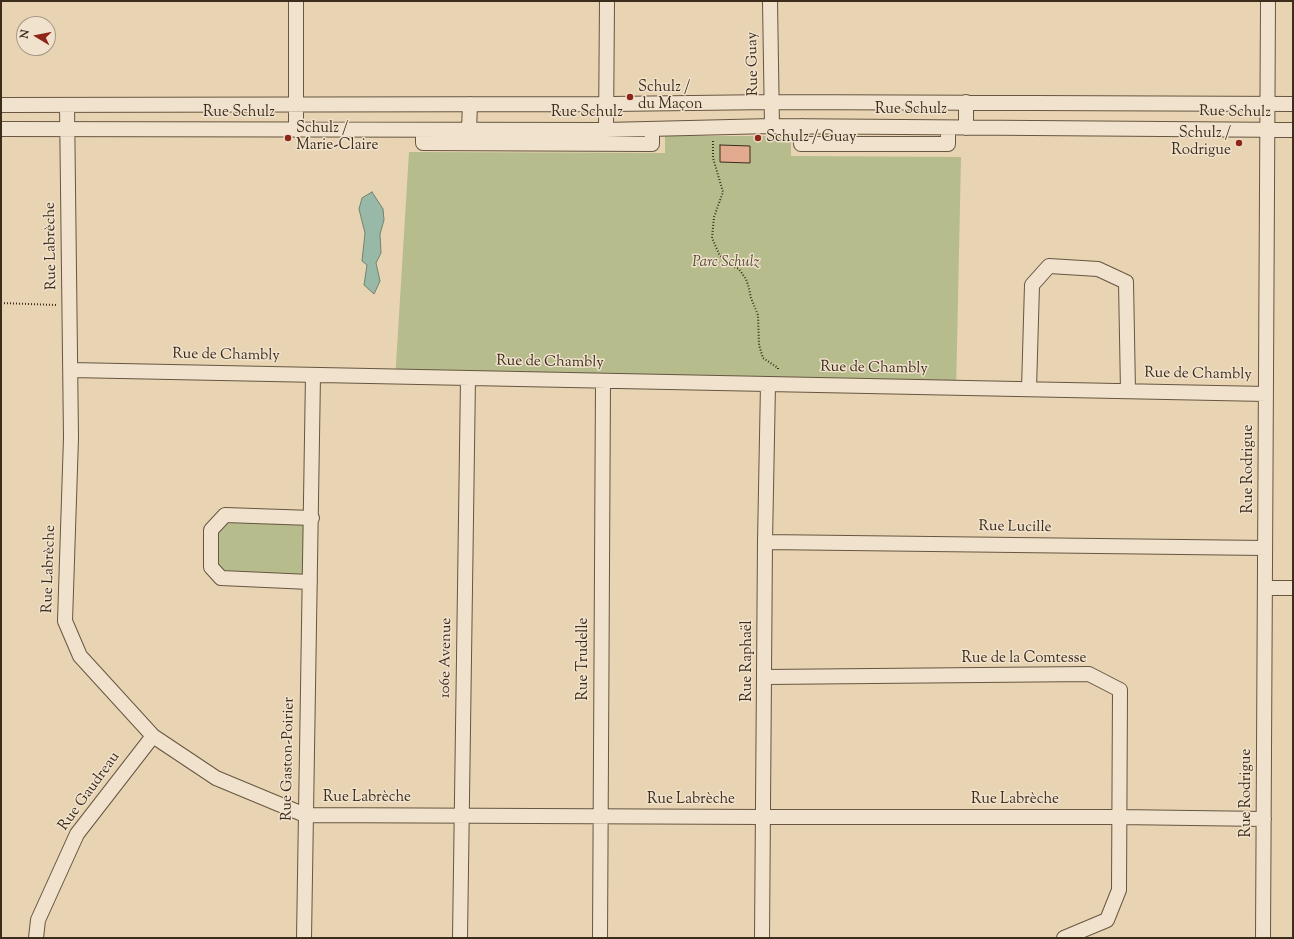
<!DOCTYPE html>
<html>
<head>
<meta charset="utf-8">
<style>
	body { margin:0 }
	#map { position:relative; width:1294px; height:939px; overflow:hidden; background:#e8d3b2; font-family:"Sorts Mill Goudy",serif }
	canvas { display:block }
	.frame { position:absolute; inset:0; border:2px solid #3c2c1b; pointer-events:none }
	.north { position:absolute; left:16px; top:16px; width:40px; height:40px; box-sizing:border-box; background:#f0e2cd; border:1px solid #a89986; border-radius:50%; rotate:280deg; font-size:11px; font-weight:700; line-height:16px; text-align:center; color:#3c2c1b }
	.north::after { content:''; display:block; margin:auto; width:14px; height:18px; background:#8f2418; clip-path:polygon(50% 0,100% 100%,50% 72%,0 100%) }
</style>
</head>
<body>
<div id="map">
<canvas width="1294" height="939"></canvas>
<div class="frame"></div>
<div class="north">N</div>
</div>
<script>
const context = document.querySelector('canvas').getContext('2d');
context.lineJoin = 'round';
function fill(path, color) {
  context.fillStyle = color;
  context.fill(path, 'evenodd');
}
function toPath(rows) {
  const path = new Path2D();
  for (const r of rows) {
    path.moveTo(r[0], r[1]);
    for (let i = 2; i < r.length; i += 2) path.lineTo(r[i], r[i + 1]);
  }
  return path;
}
function strokePath(path, color, width, dash) {
  context.strokeStyle = color;
  context.lineWidth = width;
  context.lineCap = dash ? 'butt' : 'round';
  context.setLineDash(dash || []);
  context.stroke(path);
}
function drawText(font, color, halo, rows, align = 'center') {
  context.font = font + ' "Sorts Mill Goudy",serif';
  context.lineWidth = 3;
  context.setLineDash([]);
  context.textBaseline = 'middle';
  context.strokeStyle = halo;
  context.fillStyle = color;
  for (const [text, x, y, turn = 0] of rows) {
    context.save();
    context.translate(x, y);
    context.rotate((+turn || 0) * Math.PI / 180);
    context.textAlign = isNaN(turn) ? turn : align;
    if (halo) context.strokeText(text, 0, 0);
    context.fillText(text, 0, 0);
    context.restore();
  }
}
fill(toPath([
	[665,136,791,136,791,156,961,157,956,392,395,381,409,152,665,153],
	[225,515,312,518,310,582,221,578,211,567,211,530]
]), '#b6bc8c');
const water = toPath([
	[372,192,383,209,384,220,380,234,381,253,376,263,380,281,374,294,364,285,367,265,362,261,365,233,359,209,362,198,372,192]
]);
fill(water, '#98b9a7');
strokePath(water, '#73816f', 1);
const building = toPath([
	[720,145,750,146,750,163,720,162,720,145]
]);
fill(building, '#e2aa8f');
strokePath(building, '#3c2c1b', 1);
const minor = toPath([
	[770,1,772,126],
	[966,102,966,128],
	[1,105,611,104,772,102,1293,104],
	[67,105,71,438,65,621,80,656,153,736,216,778,305,815,763,817,1119,817,1264,819],
	[802,126,801,144,948,144,948,128],
	[1,129,606,130,772,126,1293,130],
	[296,130,296,1],
	[423,130,423,143,652,144,652,129],
	[469,130,470,104],
	[606,130,607,1],
	[71,370,1266,394],
	[1029,389,1032,285,1049,266,1098,269,1126,282,1128,391],
	[765,542,1265,548],
	[310,582,221,578,211,567,211,530,225,515,312,518],
	[1265,588,1293,588],
	[765,677,1089,674,1120,690,1119,890,1107,920,1064,938],
	[36,938,38,920,77,834,153,736],
	[304,938,313,375],
	[460,938,468,378],
	[600,938,603,381],
	[762,938,765,542,768,384],
	[1263,938,1268,1]
]);
strokePath(minor, '#675641', 16);
strokePath(toPath([
	[713,141,713,158,723,192,714,217,712,238,719,254,730,265,739,269,746,279,749,288,751,298,758,315,759,345,763,358,778,368,778,371],
	[1,303,56,305]
]), '#3c2c1b', 2, [1, 2]);
strokePath(minor, '#f0e2cd', 14);
for (const [x, y, r, color] of [
	[630,97,4,"#8f2418"],
	[288,138,4,"#8f2418"],
	[758,138,4,"#8f2418"],
	[1239,143,4,"#8f2418"]
]) {
  const dot = new Path2D();
  dot.arc(x, y, r, 0, 2 * Math.PI);
  context.fillStyle = color;
  context.fill(dot);
  strokePath(dot, '#f0e2cd', 1.5);
}
drawText('15px', '#3c2c1b', '#f0e2cd', [
	["Rue Guay",754,64,-91],
	["Rue Schulz",911,110],
	["Rue Schulz",239,113],
	["Rue Schulz",587,113],
	["Rue Schulz",1235,113,1],
	["Rue Labrèche",52,246,-91],
	["Rue de Chambly",226,356,1],
	["Rue de Chambly",550,363,1],
	["Rue de Chambly",874,369,1],
	["Rue de Chambly",1198,375,1],
	["Rue Rodrigue",1249,469,-90],
	["Rue Lucille",1015,528,1],
	["Rue Labrèche",50,569,-88],
	["106e Avenue",447,658,-89],
	["Rue Trudelle",584,659,-90],
	["Rue de la Comtesse",1024,659],
	["Rue Raphaël",748,661,-90],
	["Rue Gaston-Poirier",289,759,-89],
	["Rue Gaudreau",90,792,-54],
	["Rue Rodrigue",1247,793,-90],
	["Rue Labrèche",367,798],
	["Rue Labrèche",691,800],
	["Rue Labrèche",1015,800]
]);
drawText('15px', '#3c2c1b', '#f0e2cd', [
	["Schulz /",638,88],
	["du Maçon",638,105],
	["Schulz /",296,129],
	["Marie-Claire",296,146],
	["Schulz /",1231,134,"right"],
	["Rodrigue",1231,151,"right"],
	["Schulz / Guay",766,138]
], 'left');
drawText('italic 15px', '#544932', '#f0e2cd', [
	["Parc Schulz",726,263]
]);
</script>
</body>
</html>
